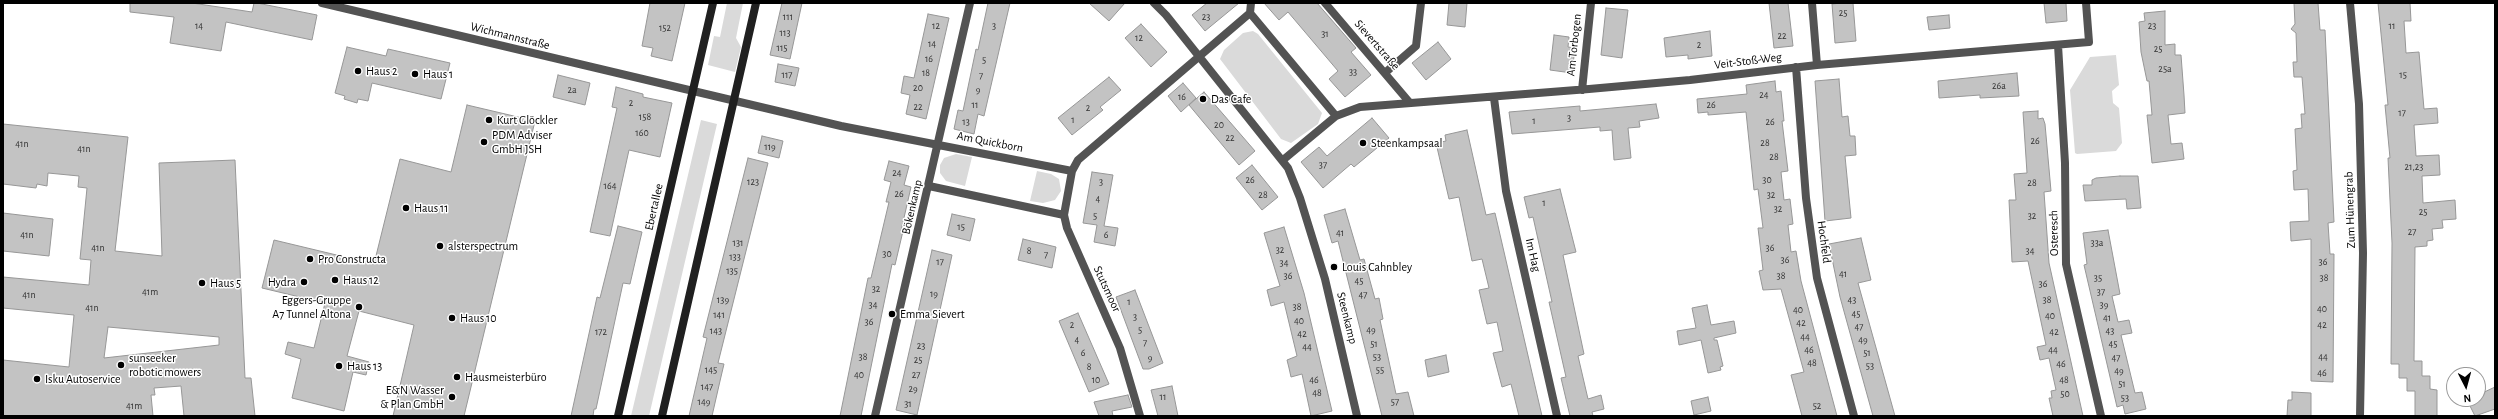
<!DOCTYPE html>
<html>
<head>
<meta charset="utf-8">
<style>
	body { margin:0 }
	#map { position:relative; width:2498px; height:419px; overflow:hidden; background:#fff; font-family:"Alegreya Sans",sans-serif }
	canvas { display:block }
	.frame { position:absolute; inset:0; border:4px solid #000; pointer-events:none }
	.north { position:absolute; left:2446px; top:367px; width:40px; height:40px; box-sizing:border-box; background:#fff; border:1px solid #999; border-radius:50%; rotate:174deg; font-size:11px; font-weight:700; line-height:16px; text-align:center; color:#000 }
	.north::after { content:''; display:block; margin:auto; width:14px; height:18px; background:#000; clip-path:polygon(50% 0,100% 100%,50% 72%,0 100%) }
</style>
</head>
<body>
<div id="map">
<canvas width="2498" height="419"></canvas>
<div class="frame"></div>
<div class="north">N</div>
</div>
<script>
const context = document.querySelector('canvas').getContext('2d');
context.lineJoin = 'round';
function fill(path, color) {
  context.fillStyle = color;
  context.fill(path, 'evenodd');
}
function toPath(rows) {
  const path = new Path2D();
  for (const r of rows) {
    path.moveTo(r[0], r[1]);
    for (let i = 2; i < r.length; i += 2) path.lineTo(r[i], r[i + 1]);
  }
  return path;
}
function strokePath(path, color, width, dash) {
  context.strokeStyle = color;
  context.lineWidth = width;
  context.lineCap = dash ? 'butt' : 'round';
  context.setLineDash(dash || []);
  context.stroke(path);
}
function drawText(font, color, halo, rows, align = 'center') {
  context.font = font + ' "Alegreya Sans",sans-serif';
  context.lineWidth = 3;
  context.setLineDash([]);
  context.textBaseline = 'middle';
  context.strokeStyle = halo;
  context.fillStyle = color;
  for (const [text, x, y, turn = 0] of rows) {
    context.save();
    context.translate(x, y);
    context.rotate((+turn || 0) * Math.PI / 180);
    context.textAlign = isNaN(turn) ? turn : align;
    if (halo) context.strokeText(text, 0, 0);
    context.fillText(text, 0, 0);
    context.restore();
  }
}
fill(toPath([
	[727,3,743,3,736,38,741,47,735,72,708,65,714,36,720,37],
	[1253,31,1258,34,1322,113,1318,124,1291,143,1281,139,1220,59,1224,50,1243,33],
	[2116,55,2119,85,2112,91,2113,103,2119,108,2122,143,2116,151,2077,154,2075,153,2070,90,2090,57],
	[701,120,717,124,649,416,631,416],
	[956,154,972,157,965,186,946,181,940,173,940,165,944,158],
	[1037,171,1051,174,1059,179,1061,191,1055,200,1043,203,1030,201]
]), '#dadada');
const building = toPath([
	[130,3,192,3,252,12,254,3,257,3,317,15,312,40,226,22,221,51,170,43,174,17,130,12,130,3],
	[650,3,685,3,672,61,651,56,653,48,642,46,650,3],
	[782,3,802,3,790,59,770,55,782,3],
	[988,3,1010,3,984,116,978,114,974,134,954,129,958,110,963,111,976,49,978,50,988,3],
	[1089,3,1125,3,1109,21,1089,3],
	[1207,3,1239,3,1205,31,1192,15,1207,3],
	[1264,3,1317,3,1356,48,1351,52,1371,75,1345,97,1329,79,1338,71,1288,12,1279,20,1264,3],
	[1449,3,1467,3,1465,27,1447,25,1449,3],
	[1769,3,1788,3,1793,46,1774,48,1769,3],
	[1842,3,1853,3,1856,41,1835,43,1832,4,1842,3],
	[2044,3,2066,3,2067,21,2046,23,2044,3],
	[2294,3,2318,3,2320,30,2325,30,2334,222,2328,223,2330,254,2334,254,2333,382,2311,381,2311,239,2291,241,2290,222,2309,221,2308,189,2294,190,2293,171,2297,170,2295,129,2302,128,2301,114,2305,114,2302,77,2294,77,2293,62,2297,62,2296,33,2291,29,2295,24,2294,3],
	[2378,3,2410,3,2411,21,2404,21,2406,53,2419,52,2424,109,2437,108,2438,123,2414,125,2416,156,2439,155,2440,175,2422,176,2423,203,2455,200,2456,219,2442,220,2443,228,2432,229,2433,240,2427,241,2427,246,2415,247,2414,361,2422,361,2422,376,2430,376,2430,389,2437,390,2437,416,2415,416,2415,391,2407,391,2407,378,2399,378,2399,364,2391,364,2392,243,2388,158,2390,158,2385,105,2388,105,2378,3],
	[1606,8,1628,10,1622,58,1601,55,1606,8],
	[2165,11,2165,45,2175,44,2175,55,2181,55,2184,95,2185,113,2168,115,2171,144,2182,143,2184,159,2152,163,2147,115,2152,115,2149,81,2147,81,2141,52,2139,22,2145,21,2144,13,2165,11],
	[928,14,949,18,926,119,906,114,910,95,901,93,904,76,914,78,928,14],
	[1949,15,1950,28,1929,30,1927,17,1949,15],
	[1141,24,1167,52,1151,67,1125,38,1141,24],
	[1710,31,1712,56,1688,59,1688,55,1666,57,1664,38,1710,31],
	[1554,35,1569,37,1568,47,1575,48,1572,73,1550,70,1554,35],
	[1438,42,1451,59,1426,80,1412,63,1438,42],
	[347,47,386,56,388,49,450,63,441,99,372,83,368,101,358,99,357,103,344,99,345,96,335,93,347,47],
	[778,64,799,68,795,86,775,82,778,64],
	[2017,73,2019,96,1980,98,1980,95,1939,98,1938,81,2017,73],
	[558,75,590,83,585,105,553,97,558,75],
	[1109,77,1121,90,1100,107,1103,110,1072,135,1058,118,1109,77],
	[1839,79,1842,117,1848,116,1850,136,1855,136,1856,155,1845,156,1851,218,1825,221,1815,81,1839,79],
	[1775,81,1776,92,1781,91,1784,121,1782,121,1788,171,1781,172,1784,200,1790,199,1793,224,1788,225,1791,252,1796,251,1801,281,1837,416,1802,416,1791,375,1804,372,1781,289,1763,290,1759,271,1763,270,1758,228,1763,228,1758,189,1754,190,1746,112,1708,115,1708,112,1698,113,1697,99,1747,94,1746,85,1775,81],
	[1183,83,1196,98,1181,112,1168,96,1183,83],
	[616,87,643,94,643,97,672,103,660,157,629,150,610,236,590,232,617,108,612,107,616,87],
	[1204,92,1255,151,1239,165,1189,105,1204,92],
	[1656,104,1659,118,1639,121,1640,127,1628,128,1631,158,1614,160,1612,130,1600,131,1600,127,1512,134,1509,112,1580,106,1580,111,1656,104],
	[467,105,535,121,464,416,393,416,414,325,359,311,347,356,369,362,366,375,353,372,344,411,292,398,301,359,285,354,288,342,314,348,325,303,262,288,274,240,374,264,400,159,451,172,467,105],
	[2038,111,2038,119,2043,118,2045,124,2051,191,2044,192,2049,263,2083,416,2053,416,2049,398,2052,398,2051,391,2056,390,2049,358,2040,360,2037,347,2046,345,2028,261,2012,262,2009,200,2016,200,2014,174,2027,173,2023,112,2038,111],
	[1372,118,1389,138,1354,167,1351,164,1323,188,1301,162,1319,147,1327,156,1372,118],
	[3,124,128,137,115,251,162,256,159,163,235,160,245,378,251,378,255,416,184,416,181,386,154,388,155,395,151,395,153,416,3,416,3,360,69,367,74,315,3,308,3,277,89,285,91,260,80,259,87,188,78,187,79,176,48,173,47,186,37,184,36,188,3,184,3,124],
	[108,327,219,337,219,345,104,358,108,327],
	[1467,130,1486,215,1495,213,1542,416,1519,416,1511,384,1502,387,1493,353,1503,351,1497,322,1487,324,1479,290,1489,288,1482,259,1472,261,1459,197,1449,199,1436,143,1446,141,1445,135,1467,130],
	[762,136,783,141,779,158,758,153,762,136],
	[748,158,768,163,718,363,724,364,720,381,712,416,689,416,707,338,703,337,748,158],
	[889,161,909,166,904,185,911,187,901,231,903,231,895,265,892,264,861,416,840,416,868,278,871,278,889,202,886,202,891,182,884,180,889,161],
	[1252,165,1278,197,1262,210,1236,178,1252,165],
	[1092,172,1113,175,1104,226,1118,228,1115,246,1094,242,1097,225,1083,223,1092,172],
	[2120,176,2138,176,2141,208,2127,209,2126,199,2085,201,2083,185,2092,185,2092,180,2096,178,2120,176],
	[1560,189,1576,252,1563,255,1584,354,1578,356,1588,399,1601,395,1604,409,1592,412,1593,416,1570,416,1561,378,1566,377,1549,302,1552,302,1533,217,1529,218,1524,197,1560,189],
	[1345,209,1360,260,1364,259,1375,299,1379,298,1383,319,1380,320,1396,394,1408,392,1414,416,1382,416,1338,241,1332,243,1324,215,1345,209],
	[3,213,53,219,49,256,3,251,3,213],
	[952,214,975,219,970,241,947,235,952,214],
	[618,226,642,232,630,284,623,283,596,409,594,409,593,416,571,416,597,297,600,298,618,226],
	[1284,227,1304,293,1332,411,1311,416,1302,374,1291,377,1289,368,1287,360,1297,356,1284,302,1271,306,1267,290,1280,286,1264,233,1284,227],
	[2108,230,2120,294,2112,296,2118,322,2129,320,2132,333,2121,335,2135,393,2142,392,2146,409,2125,414,2123,405,2117,407,2084,265,2087,264,2083,233,2108,230],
	[1861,238,1871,280,1858,283,1895,416,1873,416,1840,297,1829,244,1861,238],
	[1023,239,1056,247,1052,268,1018,260,1023,239],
	[932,250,952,255,917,415,896,410,932,250],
	[1135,290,1163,363,1149,369,1143,369,1116,297,1135,290],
	[1707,305,1711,325,1734,321,1736,333,1714,338,1714,340,1717,340,1723,366,1720,367,1721,370,1708,373,1701,340,1679,345,1677,331,1696,328,1692,308,1707,305],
	[1078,313,1109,384,1089,392,1059,321,1078,313],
	[1446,355,1449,372,1428,377,1425,360,1446,355],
	[1172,386,1178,416,1158,416,1151,390,1172,386],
	[2495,387,2495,409,2475,416,2467,400,2478,399,2478,395,2495,387],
	[2292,392,2311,393,2311,416,2287,416,2288,400,2292,400,2292,392],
	[1128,395,1132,407,1112,411,1113,416,1099,416,1094,402,1128,395],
	[1708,397,1711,411,1694,415,1691,401,1708,397]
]);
fill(building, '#c3c3c3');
strokePath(building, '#979797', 1);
strokePath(toPath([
	[322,3,841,126,1072,171,1078,160,1250,13],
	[1154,3,1166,15,1288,168,1300,198,1325,279,1357,416],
	[1325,3,1410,103],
	[1812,3,1817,65],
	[2350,3,2359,104,2363,253,2360,416],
	[1250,13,1336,116],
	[1250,13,1251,3],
	[2058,45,2065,163,2066,264,2101,416],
	[1796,67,1806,198,1817,278,1854,416],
	[1386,72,1416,46,1421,3],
	[1582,90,1591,3],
	[1494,98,1506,191,1557,416],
	[1283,160,1336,116,1360,107,1589,89,1690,80,1817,65,2089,42,2086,3],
	[1072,171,1064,215,1067,228,1120,348,1140,416],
	[929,186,1064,215],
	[875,416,970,3]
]), '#535353', 8);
strokePath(toPath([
	[618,416,713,3],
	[662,416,756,3]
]), '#202020', 8);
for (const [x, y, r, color] of [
	[358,71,4,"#000"],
	[415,74,4,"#000"],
	[1203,99,4,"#000"],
	[489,120,4,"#000"],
	[484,142,4,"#000"],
	[1363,143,4,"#000"],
	[406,208,4,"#000"],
	[440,246,4,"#000"],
	[310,259,4,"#000"],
	[1334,267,4,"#000"],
	[335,280,4,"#000"],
	[304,282,4,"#000"],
	[202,283,4,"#000"],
	[359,307,4,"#000"],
	[892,314,4,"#000"],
	[452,318,4,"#000"],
	[121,365,4,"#000"],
	[339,366,4,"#000"],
	[457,377,4,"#000"],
	[37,379,4,"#000"],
	[452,397,4,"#000"]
]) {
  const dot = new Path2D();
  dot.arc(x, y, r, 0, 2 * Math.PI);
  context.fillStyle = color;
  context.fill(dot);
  strokePath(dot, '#fff', 1.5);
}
drawText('10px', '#313131', null, [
	["25",1843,13],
	["111",788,17],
	["23",1206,17],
	["14",199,26],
	["12",936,26],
	["3",994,26],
	["23",2152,26],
	["11",2392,26],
	["152",665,28],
	["113",785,33],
	["31",1325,34],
	["22",1782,36],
	["12",1139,38],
	["14",932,44],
	["2",1699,45],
	["115",782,48],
	["25",2158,49],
	["16",929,59],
	["5",984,60],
	["25a",2165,69],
	["33",1353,72],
	["18",926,73],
	["117",787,75],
	["15",2403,75],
	["7",981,76],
	["26a",1999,86],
	["20",918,88],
	["2a",572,90],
	["9",978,90],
	["24",1764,95],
	["16",1182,97],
	["2",631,103],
	["11",975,105],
	["26",1711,105],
	["22",918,107],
	["2",1088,108],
	["17",2402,113],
	["158",645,117],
	["3",1569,118],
	["1",1073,120],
	["1",1534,121],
	["13",966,122],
	["26",1770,122],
	["20",1219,125],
	["160",642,133],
	["22",1230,138],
	["26",2035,141],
	["28",1765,143],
	["41n",22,144],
	["119",770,147],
	["41n",84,149],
	["28",1774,157],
	["37",1323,165],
	["21,23",2414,167],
	["24",897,173],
	["26",1250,180],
	["30",1767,180],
	["123",753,182],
	["3",1101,182],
	["28",2032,183],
	["164",610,186],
	["26",899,194],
	["28",1263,195],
	["32",1771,195],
	["4",1098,199],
	["1",1544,203],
	["32",1778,209],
	["25",2423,212],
	["5",1095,216],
	["32",2032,216],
	["15",961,227],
	["27",2412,232],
	["41",1340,233],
	["41n",27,235],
	["6",1106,235],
	["131",738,243],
	["33a",2097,243],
	["41n",98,248],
	["36",1770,248],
	["32",1280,250],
	["8",1029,251],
	["34",2030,251],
	["30",887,254],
	["7",1046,255],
	["133",735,257],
	["36",1785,260],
	["17",940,262],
	["36",2323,262],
	["34",1284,263],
	["135",732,271],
	["41",1843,274],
	["36",1288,276],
	["38",1781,276],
	["35",2098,278],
	["38",2324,278],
	["45",1359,281],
	["36",2043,284],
	["32",876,289],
	["41m",150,292],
	["37",2101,292],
	["19",934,294],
	["41n",29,295],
	["47",1363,295],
	["139",723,300],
	["43",1852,300],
	["38",2047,300],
	["1",1129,302],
	["34",873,305],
	["39",2104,305],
	["38",1297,307],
	["41n",92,308],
	["40",2322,309],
	["40",1798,310],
	["45",1856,314],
	["141",719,315],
	["40",2050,316],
	["3",1135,317],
	["41",2107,318],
	["40",1299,321],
	["36",869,322],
	["42",1801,323],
	["2",1072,325],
	["42",2322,325],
	["47",1859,327],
	["5",1140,330],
	["49",1371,330],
	["143",716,331],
	["43",2110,331],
	["172",601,332],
	["42",2054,332],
	["42",1302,334],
	["44",1805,337],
	["4",1077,340],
	["49",1863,340],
	["7",1145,343],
	["51",1374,344],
	["45",2113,344],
	["23",921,346],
	["44",1307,347],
	["46",1809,350],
	["44",2053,350],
	["6",1083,353],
	["51",1867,353],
	["38",863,357],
	["53",1377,357],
	["44",2323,357],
	["9",1150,358],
	["47",2116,358],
	["25",918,360],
	["48",1812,363],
	["46",2061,364],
	["53",1870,366],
	["8",1089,367],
	["145",711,370],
	["55",1380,370],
	["49",2119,371],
	["46",2322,373],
	["40",859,375],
	["27",916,375],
	["10",1096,380],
	["46",1314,380],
	["48",2064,380],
	["51",2122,384],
	["147",707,387],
	["29",913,389],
	["48",1317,393],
	["50",2065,394],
	["11",1163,397],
	["53",2125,398],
	["149",704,402],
	["57",1395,402],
	["31",908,404],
	["41m",134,406],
	["52",1817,406]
]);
drawText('12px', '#000', '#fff', [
	["Wichmannstraße",510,36,14],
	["Sievertstraße",1377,45,49],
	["Am Torbogen",1574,45,-84],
	["Veit-Stoß-Weg",1748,61,-7],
	["Am Quickborn",990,142,11],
	["Ebertallee",654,207,-77],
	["Bökenkamp",912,207,-77],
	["Zum Hünengrab",2350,210,-92],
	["Osteresch",2054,233,-91],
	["Hochfeld",1824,242,82],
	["Im Hag",1533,255,77],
	["Stutsmoor",1107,289,65],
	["Steenkamp",1347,318,76]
]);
drawText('12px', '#000', '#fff', [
	["Haus 2",366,71],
	["Haus 1",423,74],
	["Das Cafe",1211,99],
	["Kurt Glöckler",497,120],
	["PDM Adviser",492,135],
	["GmbH JSH",492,149],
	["Steenkampsaal",1371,143],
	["Haus 11",414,208],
	["alsterspectrum",448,246],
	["Pro Constructa",318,259],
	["Louis Cahnbley",1342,267],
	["Haus 12",343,280],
	["Hydra",296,282,"right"],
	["Haus 5",210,283],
	["Eggers-Gruppe",351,300,"right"],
	["A7 Tunnel Altona",351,314,"right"],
	["Emma Sievert",900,314],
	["Haus 10",460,318],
	["sunseeker",129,358],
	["robotic mowers",129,372],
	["Haus 13",347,366],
	["Hausmeisterbüro",465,377],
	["Isku Autoservice",45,379],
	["E&N Wasser",444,390,"right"],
	["& Plan GmbH",444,404,"right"]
], 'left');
</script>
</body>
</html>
